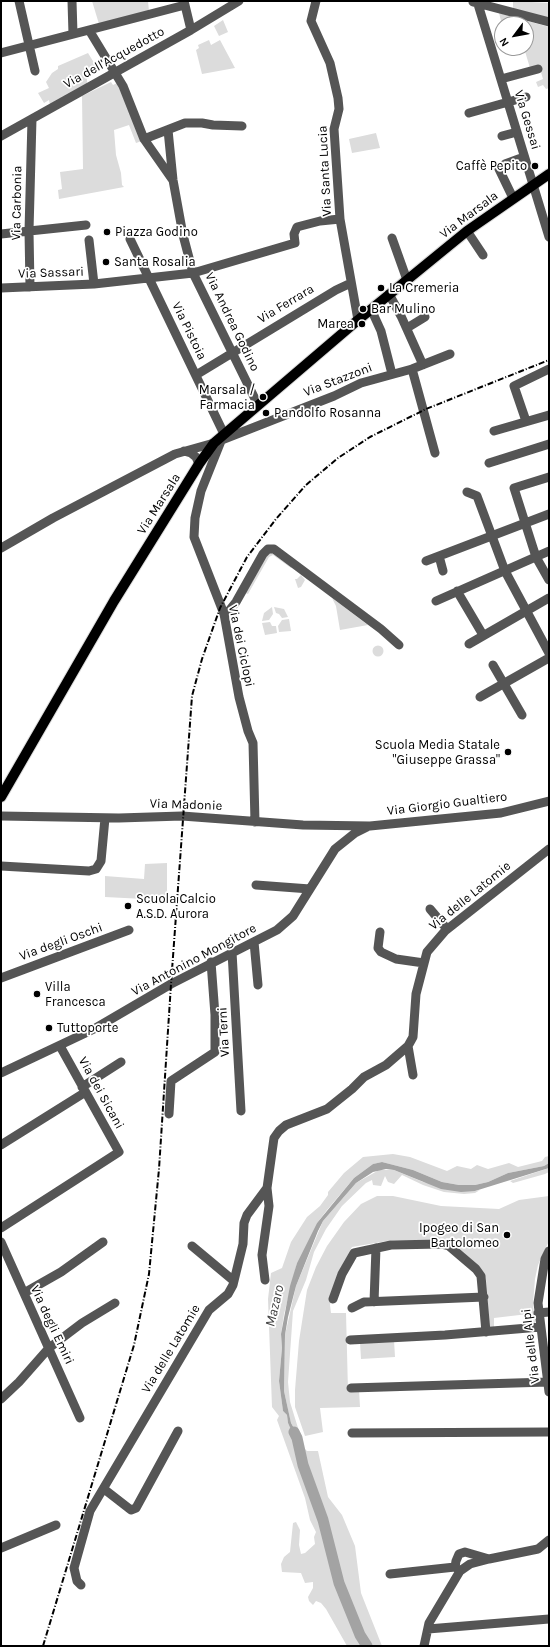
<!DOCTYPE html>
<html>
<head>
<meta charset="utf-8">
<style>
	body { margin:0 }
	#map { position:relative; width:550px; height:1647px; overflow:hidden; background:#fff; font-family:Karla,sans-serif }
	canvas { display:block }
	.frame { position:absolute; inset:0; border:2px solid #000; pointer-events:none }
	.north { position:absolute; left:494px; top:16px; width:40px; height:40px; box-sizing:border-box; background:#fff; border:1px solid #999; border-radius:50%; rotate:238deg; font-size:11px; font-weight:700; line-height:16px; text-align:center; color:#000 }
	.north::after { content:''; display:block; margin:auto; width:14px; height:18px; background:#000; clip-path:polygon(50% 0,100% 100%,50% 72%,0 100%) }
</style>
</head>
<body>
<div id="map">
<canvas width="550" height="1647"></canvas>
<div class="frame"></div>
<div class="north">N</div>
</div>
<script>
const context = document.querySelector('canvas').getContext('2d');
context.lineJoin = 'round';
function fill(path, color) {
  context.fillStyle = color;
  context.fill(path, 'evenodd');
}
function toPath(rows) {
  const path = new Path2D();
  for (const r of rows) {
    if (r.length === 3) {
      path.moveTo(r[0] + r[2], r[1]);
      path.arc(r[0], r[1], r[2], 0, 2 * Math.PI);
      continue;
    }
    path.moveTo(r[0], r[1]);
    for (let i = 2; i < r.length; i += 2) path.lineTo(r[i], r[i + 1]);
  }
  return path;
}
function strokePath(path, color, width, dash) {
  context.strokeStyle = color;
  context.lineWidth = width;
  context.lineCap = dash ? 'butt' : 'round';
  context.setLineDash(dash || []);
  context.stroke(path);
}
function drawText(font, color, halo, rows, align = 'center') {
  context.font = font + ' Karla,sans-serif';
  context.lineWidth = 3.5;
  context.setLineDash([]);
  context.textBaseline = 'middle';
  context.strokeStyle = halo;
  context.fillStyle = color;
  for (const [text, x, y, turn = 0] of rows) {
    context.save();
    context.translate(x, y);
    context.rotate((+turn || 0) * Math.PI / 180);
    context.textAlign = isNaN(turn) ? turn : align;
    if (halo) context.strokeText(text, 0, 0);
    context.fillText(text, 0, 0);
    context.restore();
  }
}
fill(toPath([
	[92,1,148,1,149,11,99,24],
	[513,1,549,3,549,18,513,9],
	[499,13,549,27,549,88,546,89,543,85,538,87,536,82,543,79,539,66,530,68,524,48,526,48,526,24,502,25],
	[223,20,228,32,219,36,214,26],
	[209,40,211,45,220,40,235,68,202,74,196,50,199,48,198,45],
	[88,53,96,66,91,68,93,72,87,79,87,85,50,105,49,100,44,103,38,93,49,88,46,82,52,73,58,69,58,66],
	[111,82,113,85,117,83,142,141,136,143,129,125,114,130,116,155,121,173,122,185,124,187,59,199,58,190,62,189,60,172,83,169,82,96],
	[376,133,380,148,352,153,349,139],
	[271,552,292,567,291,568,273,555,269,557,248,594,245,593,265,557],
	[301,575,305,580,301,587,298,588,295,579,297,579],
	[332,598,368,625,340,630,336,606],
	[272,607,273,614,269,620,262,621,264,613],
	[274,607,284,609,288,617,282,618,279,614,276,613],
	[289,619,291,631,279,632,278,626,282,620],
	[270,622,272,626,276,626,277,633,265,635,262,623],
	[378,651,5.5],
	[167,863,167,904,144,904,144,899,105,897,105,876,144,879,145,864],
	[393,1154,410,1157,447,1171,457,1166,471,1169,477,1165,488,1169,509,1163,518,1167,542,1161,545,1157,549,1156,549,1163,544,1166,508,1173,488,1182,475,1185,459,1185,442,1182,413,1170,382,1162,373,1164,354,1178,327,1210,317,1223,297,1263,284,1314,281,1334,282,1348,279,1381,283,1411,287,1415,288,1423,295,1437,295,1441,299,1437,291,1423,284,1391,285,1335,296,1286,323,1221,356,1183,379,1170,394,1170,423,1182,475,1191,480,1190,475,1193,464,1194,444,1192,423,1185,402,1175,394,1184,388,1182,385,1176,381,1186,373,1185,372,1180,366,1183,342,1206,326,1229,314,1252,306,1280,293,1311,288,1382,290,1402,302,1441,302,1446,307,1451,318,1451,328,1497,342,1515,355,1546,361,1593,382,1646,347,1646,326,1609,321,1603,316,1601,313,1605,309,1601,308,1597,313,1588,313,1582,305,1583,301,1573,282,1572,281,1564,284,1557,290,1552,293,1523,296,1522,300,1530,299,1545,301,1554,305,1553,315,1544,314,1537,316,1532,310,1520,305,1498,277,1420,279,1416,272,1407,268,1299,271,1273,282,1268,291,1242,307,1217,320,1206,328,1195,328,1192,344,1173,363,1157],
	[549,1168,549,1172,545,1174,513,1183,510,1181],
	[377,1196,393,1196,441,1206,499,1209,519,1200,549,1196,549,1241,538,1265,535,1279,533,1304,535,1323,530,1323,528,1314,494,1318,494,1327,488,1327,486,1278,483,1273,448,1241,393,1240,352,1247,338,1273,330,1305,331,1313,346,1313,348,1391,359,1390,360,1407,320,1408,323,1432,305,1436,295,1407,295,1390,299,1341,307,1290,316,1267,327,1246,344,1222,361,1204],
	[394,1340,395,1357,361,1359,360,1342]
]), '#dcdcdc');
fill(toPath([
	[382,1162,413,1170,442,1182,459,1185,475,1185,488,1182,508,1173,544,1166,549,1163,549,1168,475,1191,461,1192,441,1189,394,1170,386,1169,373,1172,356,1183,323,1221,318,1231,296,1286,288,1317,285,1335,284,1391,291,1423,299,1437,298,1445,288,1423,287,1415,283,1411,279,1381,282,1348,281,1334,290,1286,297,1263,317,1223,354,1178,373,1164]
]), '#a3a3a3');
strokePath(toPath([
	[294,1432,297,1438,303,1465,323,1520,339,1583,360,1635,367,1646]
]), '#a3a3a3', 11);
const major = toPath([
	[1,797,114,601,199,464,214,443,358,320,467,231,549,174]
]);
strokePath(major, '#dbdbdb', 12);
strokePath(toPath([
	[19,1,35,71],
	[72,1,73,34],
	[184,1,191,30],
	[316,1,311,21,330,63,338,98,339,109,334,129,340,219,358,320],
	[477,1,549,237],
	[473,2,549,22],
	[89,30,123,86,144,139,172,179],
	[1,53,185,5],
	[501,79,538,69],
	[469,113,526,97],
	[168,130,173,180,183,235,193,273,258,405],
	[1,136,191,30,239,1],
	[502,136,517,132],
	[144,139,185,123,202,123,213,125,242,126],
	[513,198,499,169,506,166,505,164,524,157],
	[467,231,483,255],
	[1,234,86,225],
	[392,238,407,280],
	[130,239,224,434],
	[89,240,94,284],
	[30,287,29,231,32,119],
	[1,288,94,284,193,273,295,243,294,234,297,227,320,221,340,219],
	[389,294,401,316,423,365],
	[371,309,381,331,392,374],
	[407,328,425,317],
	[412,369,435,453],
	[196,375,336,290,351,283],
	[526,421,514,386,549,369],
	[494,431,549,415],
	[223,436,201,491,195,518,194,537,224,614,239,697,248,731,253,743,255,822],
	[184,451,191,453,196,457,199,464],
	[489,463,549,444],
	[549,477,514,488,536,557,549,580],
	[467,492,477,496,505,571,549,653],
	[1,548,53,518,175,454,214,443,334,396,361,383,412,369,450,354],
	[439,556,443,571],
	[426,561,549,514],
	[457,591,483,635],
	[436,601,549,551],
	[224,614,228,612,236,602,263,554,268,549,274,549,381,629,399,645],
	[469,644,549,598],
	[493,665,522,715],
	[480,697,549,658],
	[1,816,119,818,182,816,303,825,370,826,501,813,549,801],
	[1,866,89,871,96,869,101,861,105,818],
	[256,885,310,889],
	[430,909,447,929],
	[380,932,378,948,381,952,396,959,424,963],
	[254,942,258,985],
	[232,952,241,1111],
	[1,978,129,930],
	[408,1046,413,1075],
	[1,1073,94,1029,171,984,277,930,293,916,335,849,355,833,367,827],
	[82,1087,121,1062],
	[169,1114,171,1081,215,1052,215,1015,211,962],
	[1,1145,84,1093],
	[1,1228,119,1152,60,1046],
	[1,1242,80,1418],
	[192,1246,234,1281],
	[549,1251,545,1259,538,1303,549,1392],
	[265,1280,262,1255,269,1206,267,1188],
	[24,1293,61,1272,103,1242],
	[333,1299,342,1274,354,1253,391,1245,441,1244,449,1246,476,1269,481,1276,486,1332],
	[374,1302,376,1248],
	[352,1308,364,1302,484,1297],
	[538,1313,549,1312],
	[350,1340,445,1335,540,1327],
	[351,1388,548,1382],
	[1,1399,19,1382,49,1348,82,1323,115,1303],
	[352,1433,549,1432],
	[104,1489,131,1510,136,1508,178,1431],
	[1,1548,56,1525],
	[455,1567,456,1561,459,1554,465,1552,489,1559],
	[390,1574,455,1567,460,1571],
	[81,1585,77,1581,74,1568,90,1511,209,1310,228,1294,233,1285,243,1244,244,1223,247,1215,267,1188,274,1138,279,1131,286,1125,327,1109,352,1089,364,1077,386,1065,408,1046,413,1037,416,994,427,952,445,931,549,849],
	[428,1629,549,1619],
	[424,1646,429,1623,460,1571,470,1564,489,1559,538,1549,549,1540]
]), '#555', 9);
strokePath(major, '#000', 10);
strokePath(toPath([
	[43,1646,134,1345,149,1274,159,1169,171,984,192,696,202,659,220,608,247,557,276,519,306,485,338,458,370,437,426,409,549,360]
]), '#000', 2, [6, 2, 1, 2]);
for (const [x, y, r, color] of [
	[535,166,4,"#000"],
	[107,232,4,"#000"],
	[106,262,4,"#000"],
	[381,288,4,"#000"],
	[363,309,4,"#000"],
	[362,324,4,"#000"],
	[263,397,4,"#000"],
	[266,413,4,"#000"],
	[508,752,4,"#000"],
	[128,906,4,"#000"],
	[37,994,4,"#000"],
	[49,1028,4,"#000"],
	[507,1235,4,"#000"]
]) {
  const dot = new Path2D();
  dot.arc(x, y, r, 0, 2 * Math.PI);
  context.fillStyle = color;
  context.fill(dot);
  strokePath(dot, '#fff', 1.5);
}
drawText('13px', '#000', '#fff', [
	["Via dell'Acquedotto",114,58,-29],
	["Via Gessai",527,120,73],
	["Via Santa Lucia",325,171,-93],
	["Via Carbonia",17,203,-89],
	["Via Marsala",469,215,-37],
	["Via Sassari",51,273,-2],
	["Via Ferrara",286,304,-31],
	["Via Andrea Godino",232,322,64],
	["Via Pistoia",189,331,64],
	["Via Stazzoni",338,380,-21],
	["Via Marsala",159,504,-58],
	["Via dei Ciclopi",241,646,78],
	["Via Giorgio Gualtiero",447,804,-7],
	["Via Madonie",186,805,2],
	["Via delle Latomie",470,896,-39],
	["Via degli Oschi",61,942,-20],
	["Via Antonino Mongitore",194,960,-28],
	["Via Terni",224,1032,-93],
	["Via dei Sicani",101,1093,61],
	["Via degli Emiri",52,1325,65],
	["Via delle Alpi",531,1346,-97],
	["Via delle Latomie",171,1349,-59]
]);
drawText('13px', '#000', '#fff', [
	["Caffè Pepito",527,166,"right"],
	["Piazza Godino",115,232],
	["Santa Rosalia",114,262],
	["La Cremeria",389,288],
	["Bar Mulino",371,309],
	["Marea",354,324,"right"],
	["Marsala /",255,390,"right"],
	["Farmacia",255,405,"right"],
	["Pandolfo Rosanna",274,413],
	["Scuola Media Statale",500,745,"right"],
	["\"Giuseppe Grassa\"",500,760,"right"],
	["Scuola Calcio",136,899],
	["A.S.D. Aurora",136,914],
	["Villa",45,987],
	["Francesca",45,1002],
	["Tuttoporte",57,1028],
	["Ipogeo di San",499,1228,"right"],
	["Bartolomeo",499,1243,"right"]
], 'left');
drawText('italic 14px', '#444', '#fff', [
	["Mazaro",275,1306,-77]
]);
</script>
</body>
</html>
